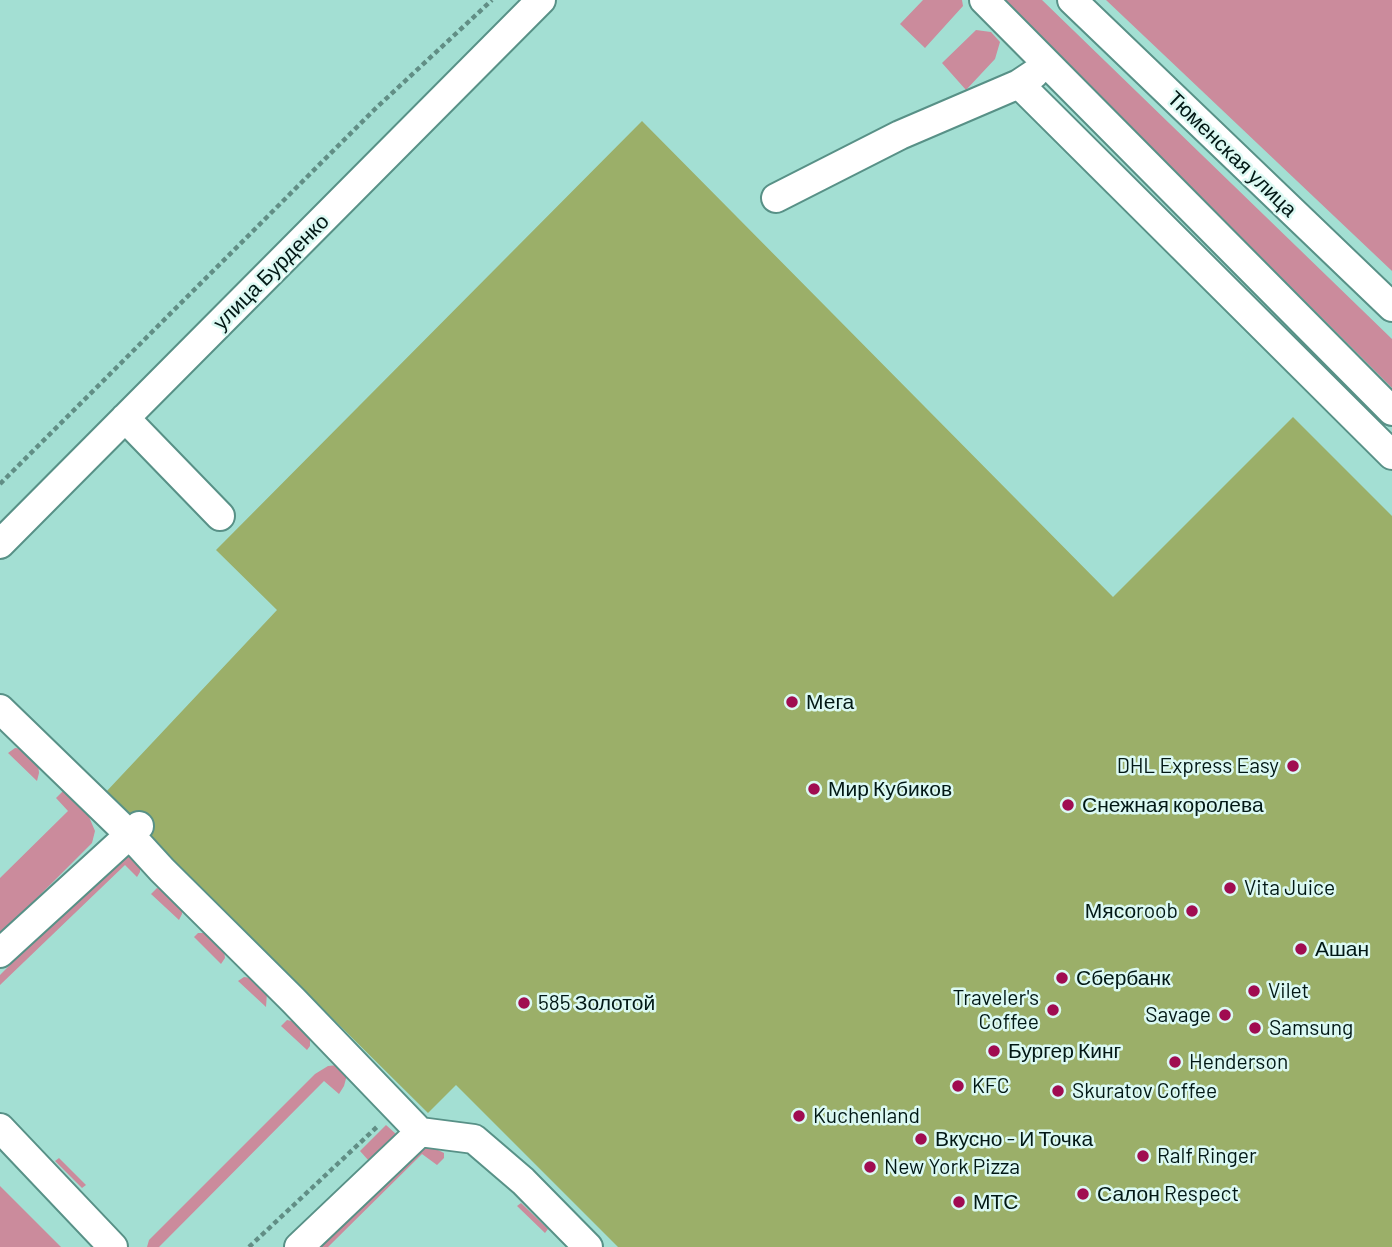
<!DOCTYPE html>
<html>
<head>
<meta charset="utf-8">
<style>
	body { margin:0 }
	canvas { display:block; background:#a3dfd3 }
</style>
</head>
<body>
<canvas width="1392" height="1247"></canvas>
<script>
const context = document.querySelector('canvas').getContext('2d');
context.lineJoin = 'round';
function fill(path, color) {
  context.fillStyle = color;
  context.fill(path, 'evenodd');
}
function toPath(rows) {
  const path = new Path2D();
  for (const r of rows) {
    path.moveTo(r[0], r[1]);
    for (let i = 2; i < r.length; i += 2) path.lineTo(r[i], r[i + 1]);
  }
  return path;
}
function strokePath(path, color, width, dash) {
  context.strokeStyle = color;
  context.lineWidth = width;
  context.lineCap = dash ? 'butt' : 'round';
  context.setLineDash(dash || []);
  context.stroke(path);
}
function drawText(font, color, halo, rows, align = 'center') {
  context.font = font + ' Barlow,sans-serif';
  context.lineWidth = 5;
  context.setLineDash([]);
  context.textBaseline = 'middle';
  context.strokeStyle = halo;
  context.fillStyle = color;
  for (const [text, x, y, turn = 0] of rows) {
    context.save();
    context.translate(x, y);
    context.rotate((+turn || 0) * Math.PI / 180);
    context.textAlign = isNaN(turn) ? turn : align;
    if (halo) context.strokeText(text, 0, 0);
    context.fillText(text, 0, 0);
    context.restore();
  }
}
fill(toPath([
	[923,0,962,0,963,6,925,48,900,24],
	[1005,0,1042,0,1392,339,1392,388],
	[1106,0,1392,0,1392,271],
	[976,30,991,32,1000,42,995,59,966,90,942,63],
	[15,748,24,749,38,763,39,773,37,781,8,753],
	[65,789,87,812,95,831,92,843,0,935,0,878,68,811,56,798],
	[122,857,133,857,140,865,140,872,137,877,125,865,0,985,0,975,113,861],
	[157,888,165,890,182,908,182,914,179,920,151,894],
	[198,933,207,933,224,950,225,958,221,964,194,937],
	[244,977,251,978,267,993,266,1007,238,981],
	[287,1020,295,1022,310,1037,310,1046,307,1050,281,1026],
	[338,1065,347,1075,344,1086,339,1094,324,1081,159,1247,147,1247,149,1240,315,1074,328,1066],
	[386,1125,396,1134,369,1161,360,1151],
	[428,1145,444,1153,444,1158,437,1165,422,1154,328,1247,318,1247,417,1148],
	[59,1158,86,1185,82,1188,55,1161],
	[0,1186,61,1247,0,1247],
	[521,1203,548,1229,545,1233,517,1206]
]), '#cb8b9c');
fill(toPath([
	[642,121,1113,597,1293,417,1392,516,1392,1247,618,1247,456,1085,428,1113,105,793,277,610,216,550]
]), '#9baf69');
const minor = toPath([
	[984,0,1392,411],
	[1072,0,1392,307],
	[1019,84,1392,455],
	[776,198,900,135,1019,84,1034,74],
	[125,418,220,516],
	[0,544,541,0],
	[0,709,130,835,162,870,293,1000,420,1132,474,1139,523,1181,588,1247],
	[0,953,139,826],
	[0,1128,113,1247],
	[299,1247,420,1132]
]);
strokePath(minor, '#589187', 32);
strokePath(toPath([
	[0,484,375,109,492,0],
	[249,1247,379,1125]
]), '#618e85', 4.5, [5, 3.5]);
strokePath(minor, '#fff', 28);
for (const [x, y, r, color] of [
	[792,702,7,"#a00c51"],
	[1293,766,7,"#a00c51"],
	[814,789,7,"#a00c51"],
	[1068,805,7,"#a00c51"],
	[1230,888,7,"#a00c51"],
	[1192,911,7,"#a00c51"],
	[1301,949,7,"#a00c51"],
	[1062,978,7,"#a00c51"],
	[1254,991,7,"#a00c51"],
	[524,1003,7,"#a00c51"],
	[1053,1010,7,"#a00c51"],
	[1225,1015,7,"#a00c51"],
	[1255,1028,7,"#a00c51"],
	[994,1051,7,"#a00c51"],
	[1175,1062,7,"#a00c51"],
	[958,1086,7,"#a00c51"],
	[1058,1091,7,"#a00c51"],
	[799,1116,7,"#a00c51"],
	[921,1139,7,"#a00c51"],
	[1143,1156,7,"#a00c51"],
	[870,1167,7,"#a00c51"],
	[1083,1194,7,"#a00c51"],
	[959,1202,7,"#a00c51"]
]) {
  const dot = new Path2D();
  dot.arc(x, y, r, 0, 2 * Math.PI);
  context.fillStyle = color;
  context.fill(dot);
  strokePath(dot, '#dcf9f3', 2.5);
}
drawText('21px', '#021815', '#dcf9f3', [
	["Тюменская улица",1232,154,44],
	["улица Бурденко",271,272,-45]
]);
drawText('21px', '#021815', '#dcf9f3', [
	["Мега",806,702],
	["DHL Express Easy",1279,766,"right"],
	["Мир Кубиков",828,789],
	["Снежная королева",1082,805],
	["Vita Juice",1244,888],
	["Мясоroob",1178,911,"right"],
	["Ашан",1315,949],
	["Сбербанк",1076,978],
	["Vilet",1268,991],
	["Traveler's",1039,998,"right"],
	["Coffee",1039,1022,"right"],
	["585 Золотой",538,1003],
	["Savage",1211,1015,"right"],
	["Samsung",1269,1028],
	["Бургер Кинг",1008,1051],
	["Henderson",1189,1062],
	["KFC",972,1086],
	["Skuratov Coffee",1072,1091],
	["Kuchenland",813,1116],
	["Вкусно - И Точка",935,1139],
	["Ralf Ringer",1157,1156],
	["New York Pizza",884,1167],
	["Салон Respect",1097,1194],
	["МТС",973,1202]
], 'left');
</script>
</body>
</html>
